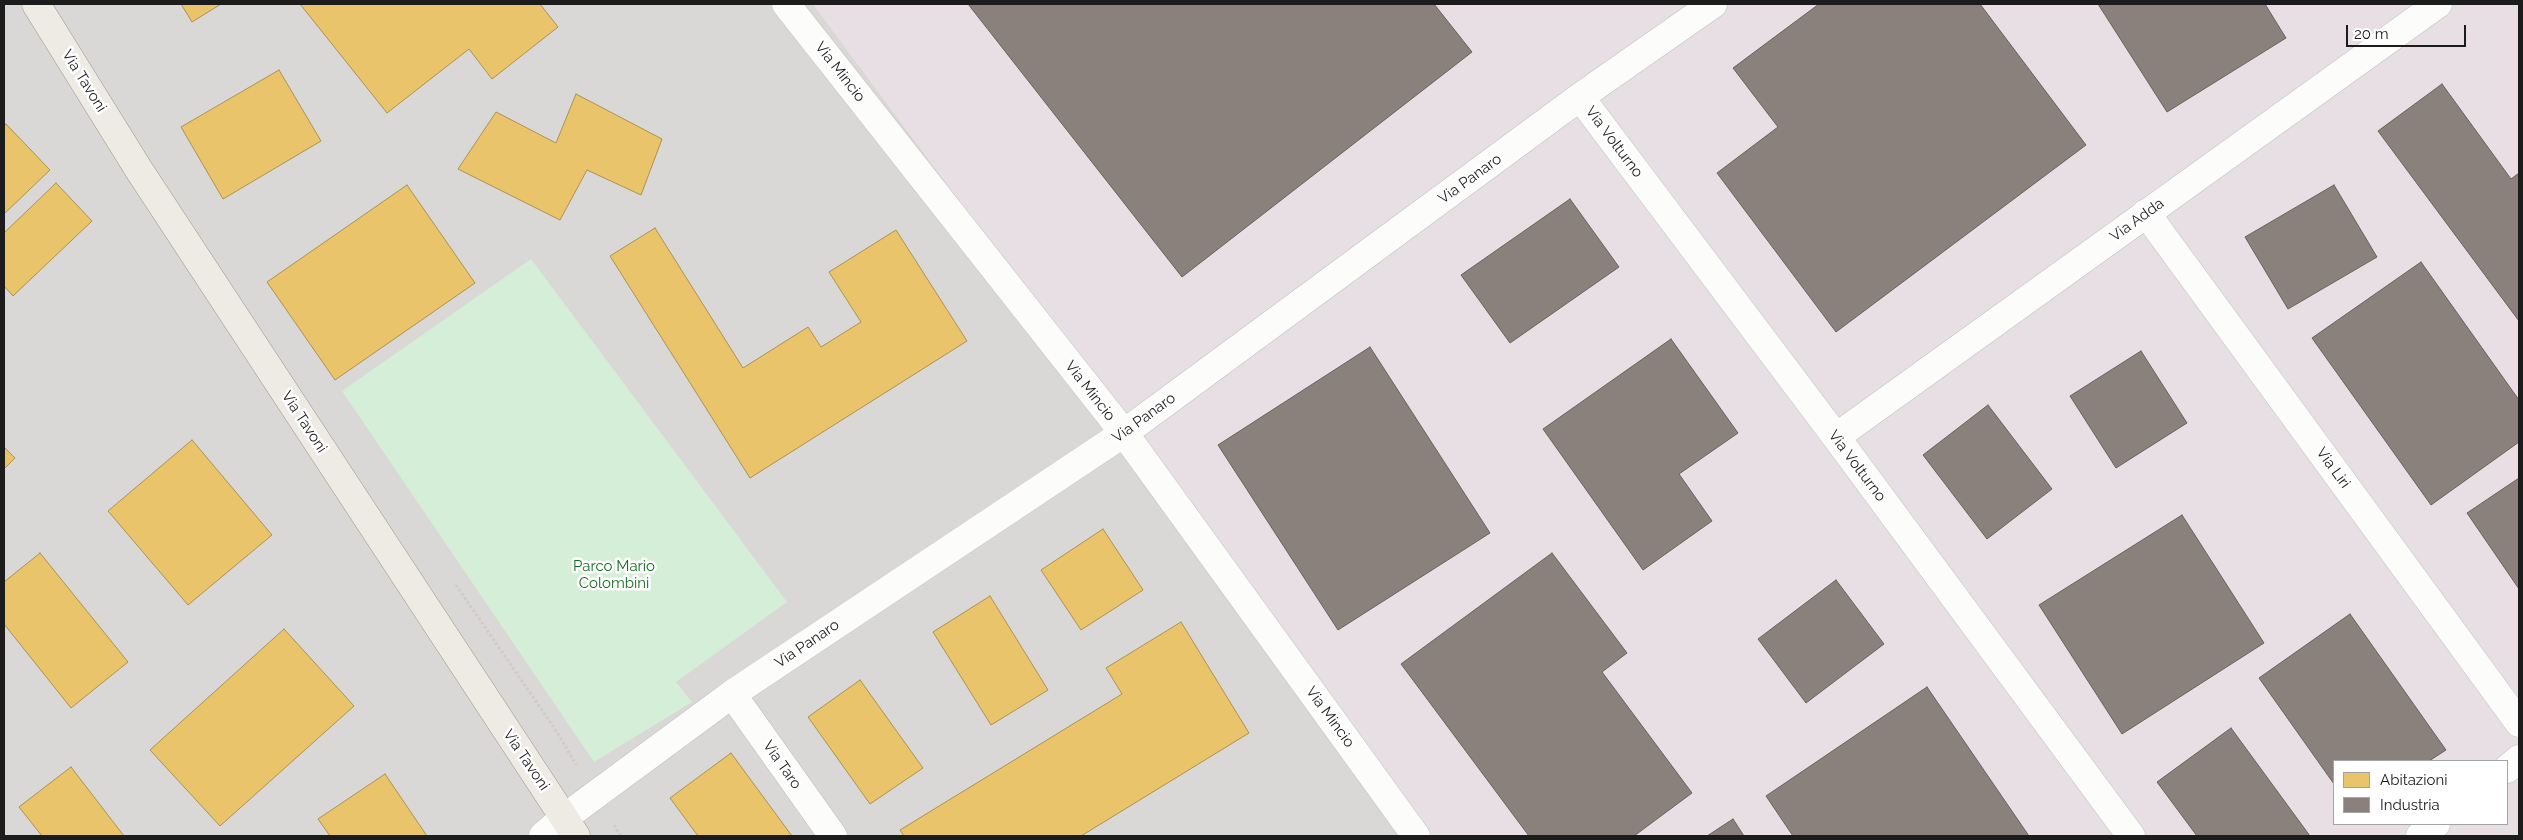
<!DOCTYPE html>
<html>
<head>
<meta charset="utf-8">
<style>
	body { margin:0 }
	#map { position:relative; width:2523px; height:840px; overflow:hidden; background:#eae9e5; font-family:Raleway,sans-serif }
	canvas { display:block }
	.frame { position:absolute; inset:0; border:5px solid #1c1c1c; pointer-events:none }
	.legend { position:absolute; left:2333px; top:760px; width:175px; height:65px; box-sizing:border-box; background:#fff; border:1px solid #a4a4a4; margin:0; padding:6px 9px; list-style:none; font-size:15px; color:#1c1c1c }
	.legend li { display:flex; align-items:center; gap:10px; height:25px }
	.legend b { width:25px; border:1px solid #a4a4a4 }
	.scale { position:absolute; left:2346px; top:25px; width:120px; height:22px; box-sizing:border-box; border:2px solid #1c1c1c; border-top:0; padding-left:6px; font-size:15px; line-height:18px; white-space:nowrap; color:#1c1c1c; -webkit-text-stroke:4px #fff; paint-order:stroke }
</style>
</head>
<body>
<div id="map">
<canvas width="2523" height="840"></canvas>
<div class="frame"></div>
<ul class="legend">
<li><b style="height:14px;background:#e9c46a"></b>Abitazioni</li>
<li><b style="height:14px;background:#8a817c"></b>Industria</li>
</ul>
<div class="scale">20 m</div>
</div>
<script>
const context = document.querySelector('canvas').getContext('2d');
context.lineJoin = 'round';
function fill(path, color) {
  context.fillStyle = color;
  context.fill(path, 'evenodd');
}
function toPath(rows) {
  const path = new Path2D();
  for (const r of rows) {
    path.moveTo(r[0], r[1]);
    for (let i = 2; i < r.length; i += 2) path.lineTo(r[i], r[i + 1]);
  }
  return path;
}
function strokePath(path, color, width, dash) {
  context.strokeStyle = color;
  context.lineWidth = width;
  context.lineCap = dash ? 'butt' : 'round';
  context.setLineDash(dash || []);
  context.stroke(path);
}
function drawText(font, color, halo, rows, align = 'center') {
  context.font = font + ' Raleway,sans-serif';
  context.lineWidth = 5;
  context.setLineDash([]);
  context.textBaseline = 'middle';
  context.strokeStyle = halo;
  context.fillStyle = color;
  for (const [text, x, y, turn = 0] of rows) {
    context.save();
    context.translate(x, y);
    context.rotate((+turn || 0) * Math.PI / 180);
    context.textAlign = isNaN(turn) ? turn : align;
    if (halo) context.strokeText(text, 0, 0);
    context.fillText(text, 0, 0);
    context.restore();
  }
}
fill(toPath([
	[4,4,813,4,1423,823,1407,836,4,836]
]), '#d9d8d6');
fill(toPath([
	[813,4,2519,4,2519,836,1407,836,1422,823],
	[2334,761,2507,761,2507,824,2334,824]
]), '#e7dfe3');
fill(toPath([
	[531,259,787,602,676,682,692,702,594,762,342,391]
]), '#d5eed7');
const homes = toPath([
	[181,4,221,4,192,22,181,4],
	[300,4,540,4,558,27,492,79,469,49,387,113,300,4],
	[279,70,321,141,223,199,181,127,279,70],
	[576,94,662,139,641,195,587,170,560,220,458,169,496,112,556,143,576,94],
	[6,124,50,170,4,214,4,126,6,124],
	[56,183,92,221,13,296,4,286,4,233,56,183],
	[407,185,475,283,335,380,267,282,407,185],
	[655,228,743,368,808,327,821,347,861,322,829,272,896,230,967,341,750,478,610,256,655,228],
	[192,440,272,535,188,605,108,511,192,440],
	[4,447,15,458,4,469,4,447],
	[1103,529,1143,590,1081,630,1041,570,1103,529],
	[40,553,128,662,71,708,4,624,4,582,40,553],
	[990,596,1048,690,991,725,933,632,990,596],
	[1181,622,1249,733,1081,836,904,836,900,830,1122,694,1106,668,1181,622],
	[284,629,354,706,220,826,150,750,284,629],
	[860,680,923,768,870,804,808,717,860,680],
	[731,753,792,836,698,836,670,798,731,753],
	[71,767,124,836,42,836,19,807,71,767],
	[385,774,427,836,330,836,318,819,385,774]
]);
fill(homes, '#e9c46a');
strokePath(homes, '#ac9253', 1);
const industry = toPath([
	[968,4,1434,4,1472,52,1182,277,968,4],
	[1819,4,1980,4,2086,145,1836,332,1717,173,1778,127,1733,68,1819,4],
	[2098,4,2265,4,2286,38,2167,112,2098,4],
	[2442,84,2511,179,2519,173,2519,321,2378,131,2442,84],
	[2334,185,2377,257,2288,309,2245,237,2334,185],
	[1570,199,1619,267,1510,343,1461,275,1570,199],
	[2421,262,2519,400,2519,442,2431,505,2312,338,2421,262],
	[1671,339,1738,433,1679,474,1712,521,1643,570,1543,429,1671,339],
	[1370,347,1490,533,1338,630,1218,445,1370,347],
	[2141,351,2187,423,2116,468,2070,396,2141,351],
	[1988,405,2052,489,1987,539,1923,455,1988,405],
	[2519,478,2519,589,2467,513,2519,478],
	[2182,515,2264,643,2122,734,2039,605,2182,515],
	[1552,553,1627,653,1602,672,1692,793,1634,836,1529,836,1401,664,1552,553],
	[1836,580,1884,644,1806,703,1758,639,1836,580],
	[2350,614,2446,750,2429,761,2334,761,2334,784,2259,678,2350,614],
	[1927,687,2029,836,1793,836,1766,796,1927,687],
	[2231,728,2310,836,2197,836,2157,782,2231,728],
	[1733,819,1744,836,1707,836,1733,819]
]);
fill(industry, '#8a817c');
strokePath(industry, '#69635f', 1);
const minor = toPath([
	[786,4,1124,433,1416,836],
	[1580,97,1836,437,2131,836],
	[2146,213,2519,723],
	[1836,437,2438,4],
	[732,694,833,836],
	[2507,769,2519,759],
	[543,836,564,818,732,694,1124,433,1580,97,1713,4],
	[2420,836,2436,824]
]);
const major = toPath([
	[36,4,139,170,576,836]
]);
strokePath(minor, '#c1c1bf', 29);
strokePath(major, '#9e9785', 29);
strokePath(toPath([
	[456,585,557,732,576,765],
	[614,825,621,836]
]), '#d3c9c7', 3, [2.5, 2.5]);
strokePath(minor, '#fcfcfb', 28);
strokePath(major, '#eeebe5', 28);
drawText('15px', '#1c1c1c', '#fff', [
	["Via Mincio",840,72,52],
	["Via Tavoni",84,81,58],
	["Via Volturno",1614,142,53],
	["Via Panaro",1470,179,-36],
	["Via Adda",2137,220,-36],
	["Via Mincio",1090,391,52],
	["Via Panaro",1144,418,-36],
	["Via Tavoni",304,422,57],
	["Via Volturno",1857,466,53],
	["Via Liri",2333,468,54],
	["Via Panaro",807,644,-34],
	["Via Mincio",1330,717,54],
	["Via Tavoni",526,760,56],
	["Via Taro",782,765,55]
]);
drawText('15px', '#176d24', '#fff', [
	["Parco Mario",614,566],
	["Colombini",614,583]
]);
</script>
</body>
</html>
